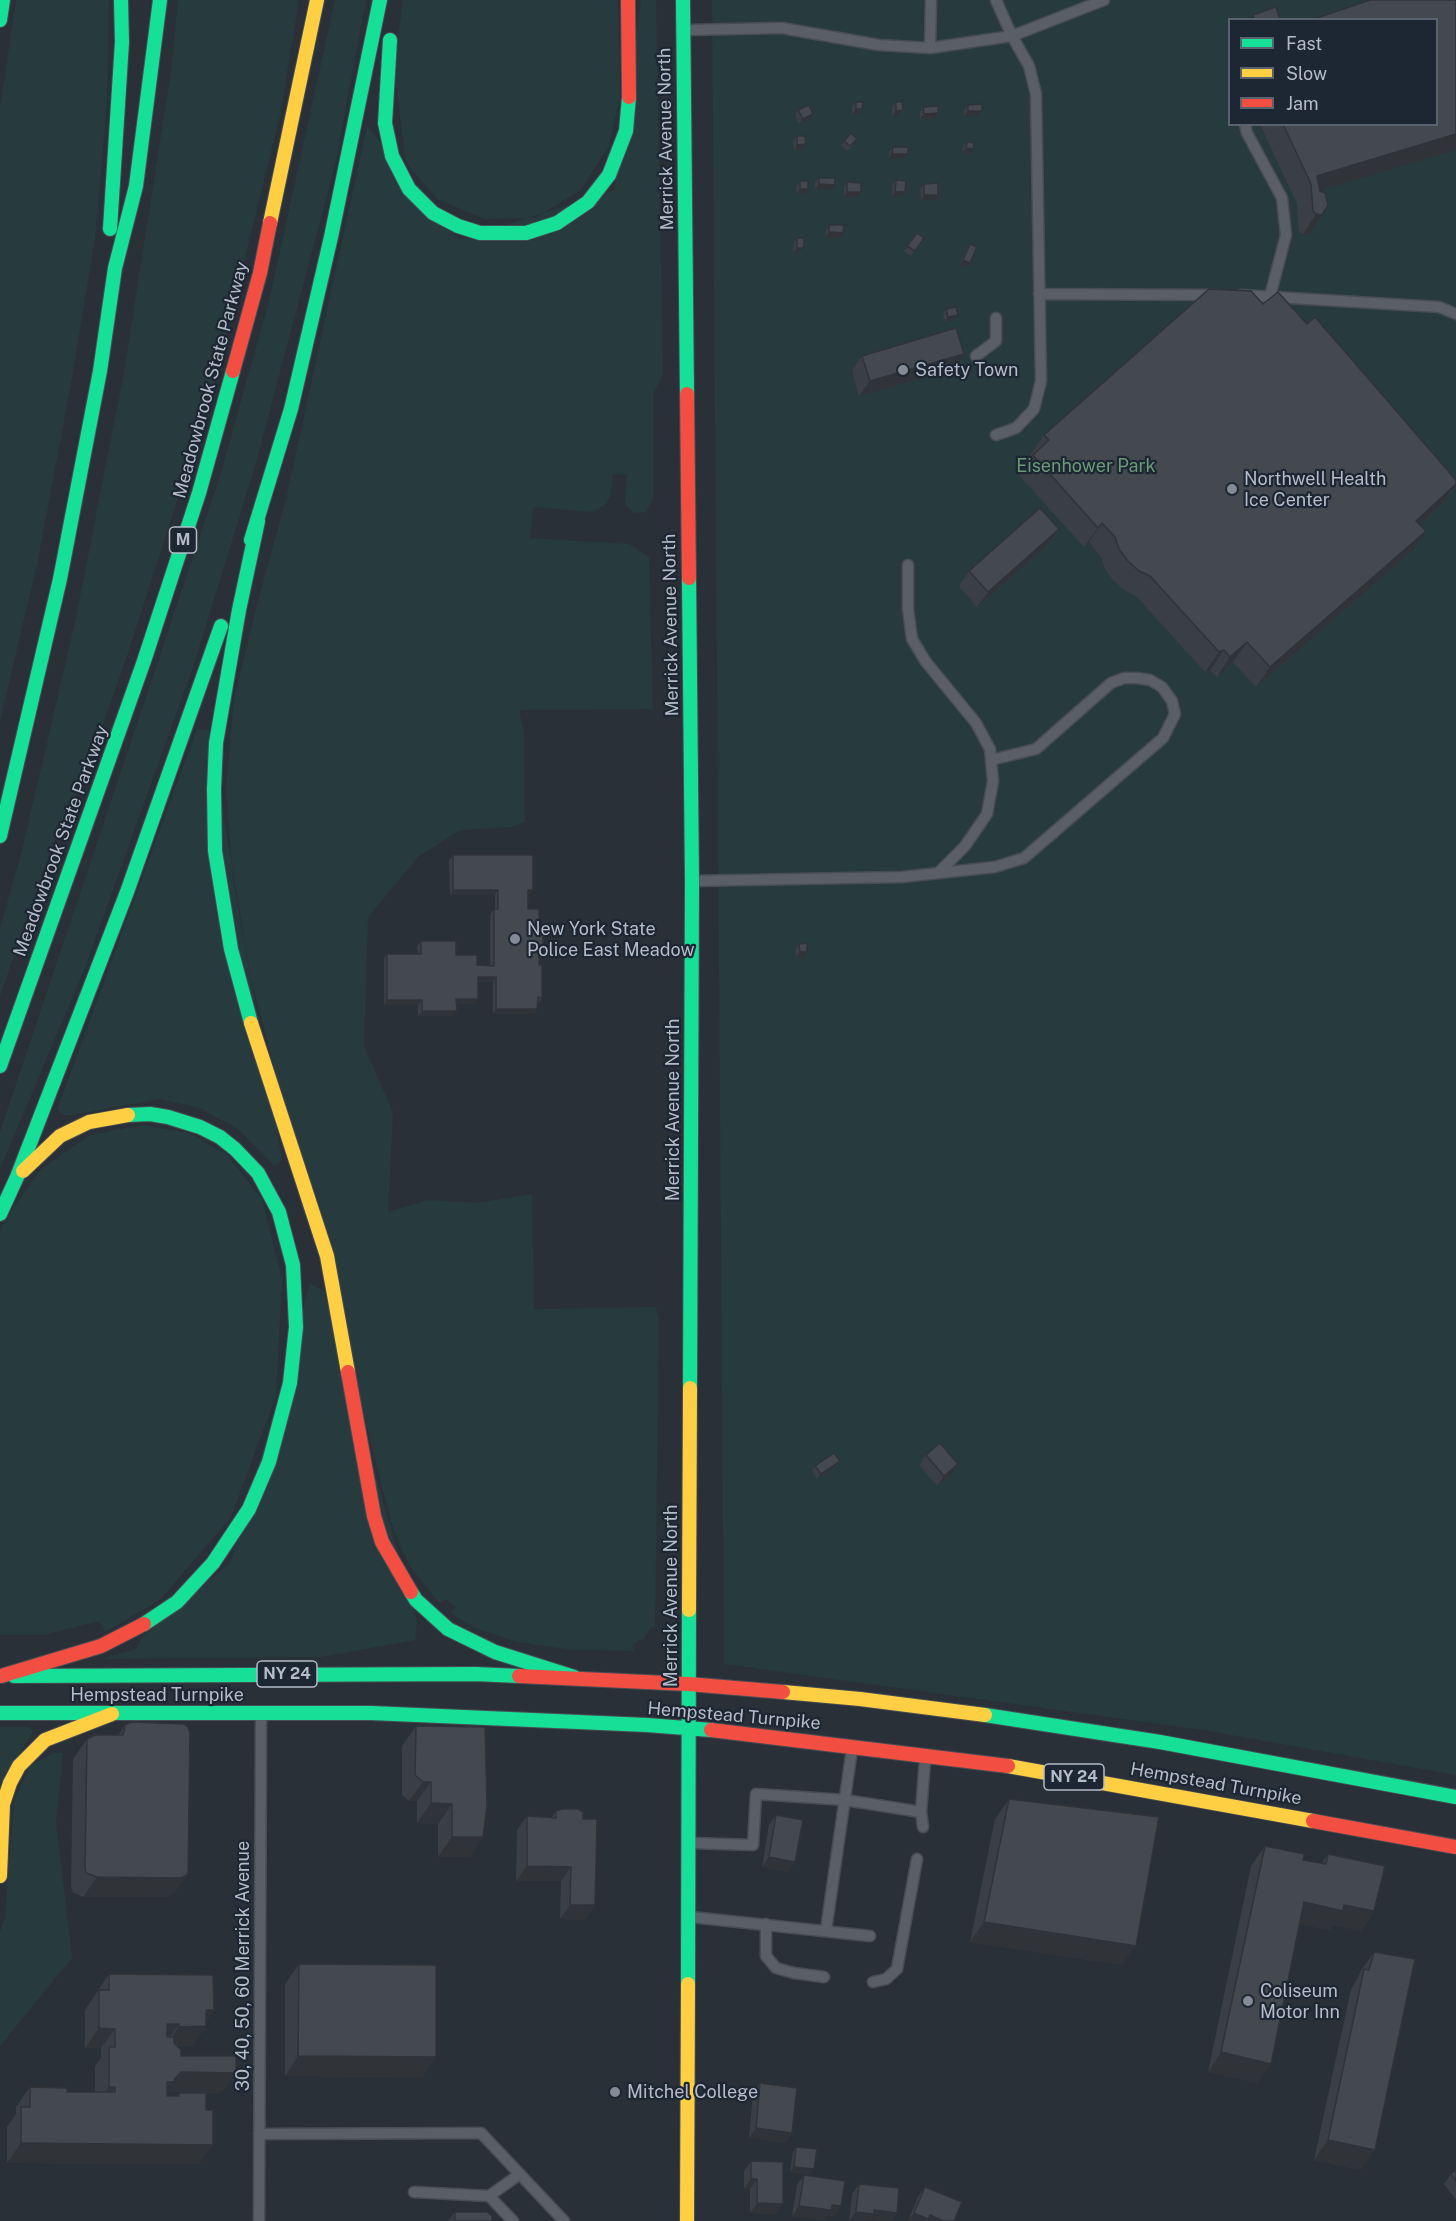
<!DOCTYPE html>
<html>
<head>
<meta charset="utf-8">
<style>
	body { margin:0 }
	#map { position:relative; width:1456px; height:2221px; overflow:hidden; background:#2a3038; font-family:"Public Sans",sans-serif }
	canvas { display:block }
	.legend { position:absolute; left:1228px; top:18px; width:210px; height:108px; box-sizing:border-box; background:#1d2633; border:2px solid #59626f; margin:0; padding:8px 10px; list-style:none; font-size:18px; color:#b4bcc9 }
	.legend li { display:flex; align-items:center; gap:12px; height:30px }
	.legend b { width:30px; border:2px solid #59626f }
</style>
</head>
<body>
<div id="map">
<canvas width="1456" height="2221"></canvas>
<ul class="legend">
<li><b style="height:8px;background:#16e098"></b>Fast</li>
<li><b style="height:8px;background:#ffcf43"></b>Slow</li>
<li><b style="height:8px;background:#f24e42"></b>Jam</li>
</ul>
</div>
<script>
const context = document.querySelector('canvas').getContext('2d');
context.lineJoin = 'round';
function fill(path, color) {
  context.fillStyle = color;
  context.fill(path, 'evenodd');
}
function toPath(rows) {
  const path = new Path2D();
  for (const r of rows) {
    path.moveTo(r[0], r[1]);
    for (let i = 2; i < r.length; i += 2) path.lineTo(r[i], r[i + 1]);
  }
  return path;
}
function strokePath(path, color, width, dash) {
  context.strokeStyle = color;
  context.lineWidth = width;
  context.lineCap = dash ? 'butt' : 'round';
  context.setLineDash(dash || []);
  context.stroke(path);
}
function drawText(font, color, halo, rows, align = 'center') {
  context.font = font + ' "Public Sans",sans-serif';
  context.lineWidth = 4.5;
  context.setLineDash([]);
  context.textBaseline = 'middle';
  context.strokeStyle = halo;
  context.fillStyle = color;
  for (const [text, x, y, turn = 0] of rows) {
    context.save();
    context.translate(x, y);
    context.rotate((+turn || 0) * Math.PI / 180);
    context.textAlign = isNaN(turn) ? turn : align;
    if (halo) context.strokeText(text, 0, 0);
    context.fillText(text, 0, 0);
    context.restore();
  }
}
fill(toPath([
	[16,0,109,0,107,103,95,239,72,378,38,560,0,721,0,108],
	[178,0,299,0,280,116,210,399,128,653,85,775,52,847,0,996,0,928,22,850,75,622,123,378,171,71],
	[335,0,366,0,335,165,256,463,194,664,86,965,0,1169,0,1132,220,476,269,301],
	[403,0,618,0,620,97,609,146,581,190,535,218,485,219,437,199,406,163,394,69],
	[641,0,656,0,663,374,653,394,653,498,646,512,634,513,625,504,627,475,613,474,611,495,604,506,593,512,533,507,530,538,629,544,649,557,653,709,519,710,524,733,525,822,512,827,460,830,419,856,368,917,364,1046,393,1112,388,1212,428,1200,478,1203,532,1194,534,1309,656,1307,659,1321,655,1628,651,1627,644,1639,639,1640,632,1646,635,1651,573,1650,517,1642,475,1628,450,1613,456,1607,446,1599,440,1604,409,1565,392,1525,250,974,233,879,226,789,234,700,256,608,286,499,367,126,460,240,614,190],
	[712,0,1456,0,1456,1775,1203,1730,724,1664],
	[1230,20,1436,20,1436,124,1230,124],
	[197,729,209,730,282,1160,274,1166,238,1129,200,1108,160,1099,66,1116,57,1110],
	[141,1125,189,1133,226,1154,262,1199,282,1279,276,1396,231,1517,160,1600,105,1632,99,1621,44,1635,0,1635,0,1232,4,1222,40,1170,90,1135],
	[310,1283,324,1291,417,1621,415,1640,321,1657,102,1659,136,1649,143,1636,231,1562],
	[0,1727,29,1727,33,1732,0,1784],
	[53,1753,63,1753,56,1822,72,1958,0,2046,0,1933,5,1916,14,1800,30,1766]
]), '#273a3e');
const lane = toPath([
	[996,0,1012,36,1029,66,1036,94,1041,381,1034,409,1016,428,996,435],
	[686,30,782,28,879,45,930,48,1012,36,1104,0],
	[930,48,931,0],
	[1245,124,1247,133,1282,198,1286,235,1270,296],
	[1039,294,1216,295],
	[1241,295,1439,307,1456,314],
	[976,356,996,341,996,318],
	[908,565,908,609,912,639,926,662,976,723,990,749,993,781,987,814,965,846,939,872],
	[692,881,902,877,995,867,1024,858,1163,738,1175,714,1172,701,1162,687,1150,680,1137,678,1124,678,1111,683,1036,749,991,760],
	[923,1827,921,1812,925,1760],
	[691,1843,753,1845,756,1794,845,1800,921,1812],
	[691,1917,870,1936],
	[766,1924,766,1956,776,1968,794,1973,824,1977],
	[826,1930,852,1749],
	[873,1982,886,1979,897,1969,917,1859],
	[259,2134,481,2133,564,2221],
	[414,2192,489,2196,520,2174],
	[489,2196,513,2221],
	[259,2221,261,1715]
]);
const fast = toPath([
	[683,0,687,394],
	[0,20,3,0],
	[390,40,385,123,392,156,409,189,433,213,458,226,480,233,526,233,557,223,588,202,609,175,626,131,629,97],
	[110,229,122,42,121,0],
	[251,540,291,409,331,237,380,0],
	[689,578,692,881,690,1388],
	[0,836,60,579,100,371,115,268,136,186,160,0],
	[251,1023,231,949,215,851,214,789,216,743,239,610,258,521],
	[0,1066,144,661,199,493,233,371],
	[128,1115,150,1114,168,1117,200,1127,220,1137,235,1149,258,1173,279,1212,293,1265,296,1327,290,1383,269,1462,249,1509,213,1563,177,1602,144,1624],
	[0,1214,17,1177,127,892,221,626],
	[411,1592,416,1600,448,1629,495,1652,574,1677],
	[14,1676,475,1674,519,1676],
	[0,1713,371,1713,647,1725,711,1730],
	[985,1715,1160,1742,1456,1797],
	[688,1984,689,1610]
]);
const slow = toPath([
	[270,223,317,0],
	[251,1023,327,1256,348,1372],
	[23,1171,60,1136,89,1122,128,1115],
	[689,1610,690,1388],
	[783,1692,860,1699,985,1715],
	[1008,1766,1313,1821],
	[0,1876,3,1804,10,1783,19,1766,45,1740,112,1714],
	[687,2221,688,1984]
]);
const jam = toPath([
	[628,0,629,97],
	[233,371,260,273,270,223],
	[687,394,689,578],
	[348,1372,374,1516,382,1542,411,1592],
	[1,1676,101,1646,144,1624],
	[519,1676,688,1684,783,1692],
	[711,1730,1008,1766],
	[1313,1821,1456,1847]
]);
strokePath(lane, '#484c53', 13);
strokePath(fast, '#484c53', 16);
strokePath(slow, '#484c53', 16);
strokePath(jam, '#484c53', 16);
strokePath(lane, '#5a5e66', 10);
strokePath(fast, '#16e098', 14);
strokePath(slow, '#ffcf43', 14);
strokePath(jam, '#f24e42', 14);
fill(toPath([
	[856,102,859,114,852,114,852,107],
	[896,102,899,115,892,116,892,107],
	[968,105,982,111,979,116,964,116,964,110],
	[923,107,938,113,935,118,920,119,920,112],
	[798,110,813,114,810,119,799,124,795,115],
	[1260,124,1437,124,1320,190,1322,215,1309,235,1303,234,1299,231,1297,204],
	[797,136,806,144,802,149,794,150,793,141],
	[844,141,854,144,847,151,841,146],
	[967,142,973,149,969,154,962,153,963,147],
	[893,147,904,159,889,159,889,152],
	[819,178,831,190,815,189,815,183],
	[896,180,905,192,902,197,892,197,892,185],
	[800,181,808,189,804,194,796,194,797,186],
	[847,182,861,192,857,197,844,197,844,187],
	[924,184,935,200,921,200,920,189],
	[829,225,840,238,825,237,826,230],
	[917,233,924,238,911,256,904,251],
	[797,238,800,251,798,253,793,253,794,243],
	[970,244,967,268,959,265,967,249],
	[1263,304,1307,324,1456,480,1456,485,1444,502,1420,525,1412,551,1256,687,1233,662,1217,677,1210,670,1205,672,1136,596,1126,591,1114,581,1105,569,1101,557,1089,542,1084,547,1019,475,1032,457,1030,455,1044,435],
	[946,309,958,315,954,320,945,322,943,314],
	[964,354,954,369,859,396,852,370,862,356],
	[1059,529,1049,544,977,607,959,586,969,571],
	[453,855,530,895,528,895,528,909,540,954,539,965,542,998,539,1003,538,1003,534,1014,493,1014,493,982,478,982,474,1004,456,1004,453,1016,418,1016,418,1005,384,1005,384,959,387,954,418,954,417,946,421,941,456,955,477,965,490,966,490,914,494,909,495,909,495,895,450,895,449,860],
	[799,944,804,957,796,957,796,949],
	[926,1455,951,1475,937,1486,919,1465],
	[840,1461,836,1466,817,1479,812,1471,815,1466],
	[125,1725,188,1874,174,1893,167,1897,83,1897,73,1892,71,1887,73,1759,87,1739,118,1735],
	[416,1726,485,1727,470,1857,438,1857,438,1824,417,1823,417,1801,409,1801,402,1795,402,1746],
	[1009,1799,1122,1965,970,1942,995,1819],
	[556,1811,583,1819,595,1905,584,1920,560,1919,561,1881,516,1881,517,1830,527,1816,552,1817],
	[776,1815,795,1862,788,1872,762,1867,769,1825],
	[1265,1846,1303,1860,1322,1863,1328,1854,1374,1911,1361,1931,1333,1925,1329,1930,1300,1924,1257,2083,1208,2072,1251,1866],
	[1374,1952,1361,2170,1314,2160,1351,1989,1359,1976,1360,1972],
	[299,1964,436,2057,422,2077,285,2076,285,1984],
	[109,1974,214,2010,206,2021,206,2026,192,2046,177,2046,181,2056,222,2093,168,2092,167,2096,177,2096,179,2093,199,2164,7,2163,7,2127,16,2114,16,2107,30,2087,67,2092,95,2092,95,2066,101,2058,101,2048,85,2048,85,2010],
	[760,2083,792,2133,785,2143,749,2138,753,2093],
	[796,2147,810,2174,790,2172,793,2152],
	[751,2161,776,2214,750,2213,750,2189,744,2189,744,2171],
	[1456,2170,1456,2198,1455,2199,1444,2184,1451,2174],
	[804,2175,841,2206,834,2216,827,2215,824,2220,792,2216,797,2185],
	[859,2184,891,2221,869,2220,849,2221,852,2194],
	[925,2187,954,2221,908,2221,918,2197],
	[455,2212,492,2221,448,2221]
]), '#3a3f45');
fill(toPath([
	[856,109,862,109,859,114,852,114],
	[903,110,899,115,892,116,896,111],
	[968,111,982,111,979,116,964,116],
	[938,113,935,118,920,119,924,114],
	[813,114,810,119,799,124,803,119],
	[1456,134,1456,150,1311,193,1317,176],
	[806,144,802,149,794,150,797,145],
	[966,148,973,149,969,154,962,153],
	[892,154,908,154,904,159,889,159],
	[819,184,835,185,831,190,815,189],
	[800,189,808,189,804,194,796,194],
	[847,192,861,192,857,197,844,197],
	[895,192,905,192,902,197,892,197],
	[924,195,938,195,935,200,921,200],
	[1316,214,1322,215,1309,235,1303,234],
	[829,232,843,233,840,238,825,237],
	[804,246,798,253,793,253,797,248],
	[963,260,970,263,967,268,959,265],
	[958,315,954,320,945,322,948,317],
	[964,354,954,369,859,396,870,381],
	[1456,484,1444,502,1402,541,1416,521],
	[1102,523,1089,542,1084,547,1098,528],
	[1059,529,1049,544,977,607,988,592],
	[1426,531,1412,551,1256,687,1270,667],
	[1247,642,1233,662,1217,677,1230,657],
	[1224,650,1210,670,1205,672,1219,652],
	[453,890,498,890,495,895,450,895],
	[528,890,533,890,530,895,524,895],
	[800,952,807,952,804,957,796,957],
	[478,977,496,977,493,982,474,982],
	[456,999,478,999,474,1004,453,1004],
	[387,1000,422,1000,418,1005,384,1005],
	[496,1009,537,1009,534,1014,493,1014],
	[422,1011,457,1011,453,1016,418,1016],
	[840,1461,836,1466,817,1479,821,1474],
	[958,1464,951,1475,937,1486,944,1476],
	[423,1782,431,1782,417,1801,409,1801],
	[431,1803,452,1804,438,1824,417,1823],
	[452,1837,483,1837,470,1857,438,1857],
	[769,1857,795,1862,788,1872,762,1867],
	[527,1866,571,1867,561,1881,516,1881],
	[188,1874,174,1893,167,1897,83,1897,97,1877],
	[1304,1902,1344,1905,1374,1911,1361,1931,1333,1925,1329,1930,1290,1922],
	[570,1905,595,1905,584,1920,560,1919],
	[984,1922,1136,1946,1122,1965,970,1942],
	[206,2010,214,2010,202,2026,206,2026,192,2046,165,2046,179,2027],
	[167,2024,179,2024,165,2044],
	[99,2028,115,2029,101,2048,85,2048],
	[1221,2052,1271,2064,1257,2083,1208,2072],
	[298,2056,436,2057,422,2077,285,2076],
	[181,2072,236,2073,222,2093,168,2092,167,2082,175,2078],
	[109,2087,115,2087,101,2107,95,2107],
	[756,2128,792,2133,785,2143,749,2138],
	[1328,2140,1375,2150,1361,2170,1314,2160],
	[21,2143,213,2145,199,2164,7,2163],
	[794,2167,814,2169,810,2174,790,2172],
	[751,2179,757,2179,750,2189,744,2189],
	[757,2203,783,2204,776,2214,750,2213],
	[832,2205,841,2206,834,2216,827,2215,824,2220,792,2216,799,2206],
	[874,2210,897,2213,891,2221,869,2220,849,2221,856,2212],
	[914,2213,930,2215,943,2221,908,2221]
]), '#303338');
const building = toPath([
	[1370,0,1456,0,1456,134,1317,176,1320,191,1325,193,1328,205,1322,215,1316,214,1313,211,1311,184,1283,124,1437,124,1437,20,1311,20,1370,0],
	[1276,7,1280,20,1255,20,1253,15,1276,7],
	[856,102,863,102,862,109,856,109,856,102],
	[896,102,902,102,903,110,896,111,896,102],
	[982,104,982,111,968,111,968,105,982,104],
	[809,105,813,114,803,119,798,110,809,105],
	[938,106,938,113,924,114,923,107,938,106],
	[851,133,857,139,850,146,844,141,851,133],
	[797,136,805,136,806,144,797,145,797,136],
	[967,142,974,143,973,149,966,148,967,142],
	[893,147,908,147,908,154,892,154,893,147],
	[819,178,835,178,835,185,819,184,819,178],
	[896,180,906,181,905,192,895,192,896,180],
	[800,181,808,181,808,189,800,189,800,181],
	[847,182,861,183,861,192,847,192,847,182],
	[938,183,938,195,924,195,924,184,938,183],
	[829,225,844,225,843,233,829,232,829,225],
	[917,233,924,238,915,251,907,246,917,233],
	[797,238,804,238,804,246,802,248,797,248,797,238],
	[970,244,977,247,970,263,963,260,970,244],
	[1209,289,1251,291,1263,304,1278,292,1307,324,1315,317,1456,480,1456,484,1416,521,1426,531,1270,667,1247,642,1230,657,1224,650,1219,652,1150,576,1139,571,1128,561,1119,549,1115,537,1102,523,1098,528,1033,455,1049,440,1044,435,1209,289],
	[956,307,958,315,948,317,946,309,956,307],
	[956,328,964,354,870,381,862,356,956,328],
	[1040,508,1059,529,988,592,969,571,1040,508],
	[453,855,533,855,533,890,528,890,528,909,539,909,539,927,543,927,543,948,539,949,539,965,542,965,542,998,538,997,537,1009,496,1009,496,977,478,977,478,999,456,999,457,1011,422,1011,422,1000,387,1000,387,954,421,954,421,941,456,941,456,955,477,955,477,965,494,966,494,909,498,909,498,890,453,890,453,855],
	[807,943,807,952,800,952,799,944,807,943],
	[940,1443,958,1464,944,1476,926,1455,940,1443],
	[834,1453,840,1461,821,1474,815,1466,834,1453],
	[131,1722,184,1724,188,1727,190,1733,188,1874,181,1878,97,1877,86,1873,85,1867,87,1739,95,1735,123,1735,125,1725,131,1722],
	[416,1726,485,1727,487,1805,483,1837,452,1837,452,1804,431,1803,431,1782,423,1782,415,1775,416,1726],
	[1009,1799,1159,1817,1136,1946,984,1922,1009,1799],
	[562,1809,578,1809,583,1812,583,1819,597,1819,595,1905,570,1905,571,1867,527,1866,527,1816,556,1818,556,1811,562,1809],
	[776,1815,803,1820,795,1862,769,1857,776,1815],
	[1265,1846,1304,1854,1303,1860,1326,1864,1328,1854,1385,1866,1374,1911,1344,1905,1343,1911,1304,1902,1271,2064,1221,2052,1265,1846],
	[1374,1952,1415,1959,1375,2150,1328,2140,1364,1969,1369,1970,1374,1952],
	[299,1964,436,1965,436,2057,298,2056,299,1964],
	[109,1974,213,1975,214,2010,206,2010,206,2026,179,2027,179,2024,167,2024,167,2037,174,2037,174,2043,181,2050,181,2056,236,2056,236,2073,181,2072,175,2078,174,2082,167,2082,167,2096,179,2096,179,2093,206,2093,206,2110,213,2110,213,2145,21,2143,21,2107,30,2107,30,2087,67,2088,67,2092,115,2092,115,2087,109,2087,109,2047,115,2047,115,2029,99,2028,99,1990,109,1990,109,1974],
	[760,2083,797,2088,792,2133,756,2128,760,2083],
	[796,2147,817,2149,814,2169,794,2167,796,2147],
	[751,2161,783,2162,783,2204,757,2203,757,2179,751,2179,751,2161],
	[1456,2170,1456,2181,1451,2174,1456,2170],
	[804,2175,845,2181,841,2206,832,2205,831,2210,799,2206,804,2175],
	[859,2184,899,2188,897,2213,874,2210,874,2214,856,2212,859,2184],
	[925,2187,962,2202,954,2221,943,2221,930,2215,928,2219,914,2213,925,2187],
	[455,2212,487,2212,492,2216,492,2221,455,2221,455,2212]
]);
fill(building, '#444950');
strokePath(building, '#303338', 1.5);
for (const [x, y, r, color] of [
	[903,370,6,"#848b96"],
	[1232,489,6,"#848b96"],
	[515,939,6,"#848b96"],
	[1248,2001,6,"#848b96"],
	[615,2092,6,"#848b96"]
]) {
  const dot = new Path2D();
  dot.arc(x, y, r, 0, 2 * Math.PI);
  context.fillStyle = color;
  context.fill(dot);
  strokePath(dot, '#1d2633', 2);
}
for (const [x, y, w] of [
	[183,540,27],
	[287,1674,60],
	[1074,1777,60]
]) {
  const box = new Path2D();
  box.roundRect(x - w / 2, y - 13, w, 26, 4.5);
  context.fillStyle = '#1d2633';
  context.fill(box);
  strokePath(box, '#b4bcc9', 1.5);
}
drawText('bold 16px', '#b4bcc9', null, [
	["M",183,540],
	["NY 24",287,1674],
	["NY 24",1074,1777]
]);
drawText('18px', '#b4bcc9', '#1d2633', [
	["Merrick Avenue North",666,139,-91],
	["Meadowbrook State Parkway",211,380,-75],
	["Merrick Avenue North",671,625,-91],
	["Meadowbrook State Parkway",61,841,-70],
	["Merrick Avenue North",673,1110,-90],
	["Merrick Avenue North",671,1596,-90],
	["Hempstead Turnpike",157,1695],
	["Hempstead Turnpike",734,1716,5],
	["Hempstead Turnpike",1216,1784,10],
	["30, 40, 50, 60 Merrick Avenue",243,1966,-90]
]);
drawText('18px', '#b4bcc9', '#1d2633', [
	["Safety Town",915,370],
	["Northwell Health",1244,479],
	["Ice Center",1244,500],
	["New York State",527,929],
	["Police East Meadow",527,950],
	["Coliseum",1260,1991],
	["Motor Inn",1260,2012],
	["Mitchel College",627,2092]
], 'left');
drawText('18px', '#6b9a76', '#1d2633', [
	["Eisenhower Park",1086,466]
]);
</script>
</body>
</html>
